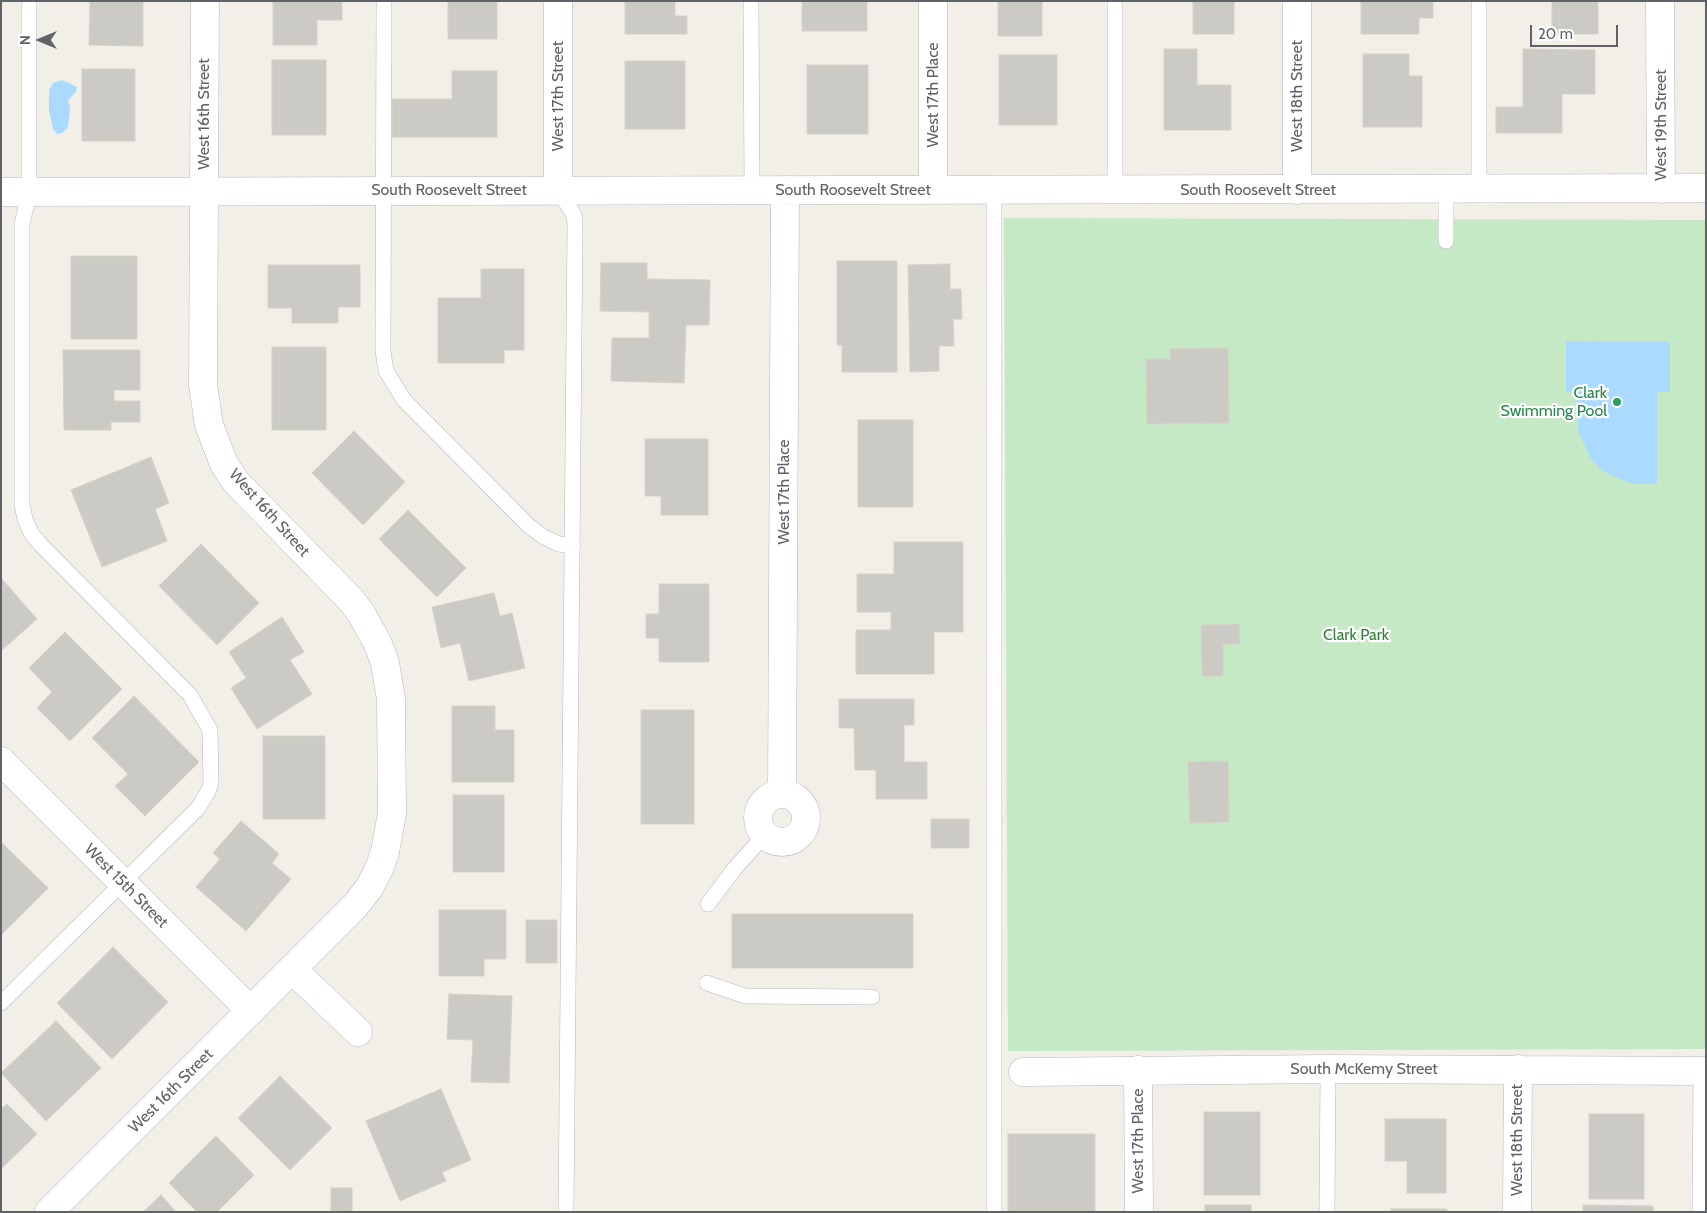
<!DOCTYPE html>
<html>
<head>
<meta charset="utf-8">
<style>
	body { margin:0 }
	#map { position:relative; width:1707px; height:1213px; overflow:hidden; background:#f1efe8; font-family:Cabin,sans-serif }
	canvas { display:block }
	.frame { position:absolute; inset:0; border:2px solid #5f6368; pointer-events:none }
	.north { position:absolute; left:15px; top:15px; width:50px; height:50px; -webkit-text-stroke:4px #fff; paint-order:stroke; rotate:270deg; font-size:14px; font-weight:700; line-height:20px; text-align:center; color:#5f6368 }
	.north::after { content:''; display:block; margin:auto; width:18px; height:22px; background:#5f6368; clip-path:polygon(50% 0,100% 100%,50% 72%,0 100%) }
	.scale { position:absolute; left:1530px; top:25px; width:88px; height:22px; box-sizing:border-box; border:2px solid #5f6368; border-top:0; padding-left:6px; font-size:15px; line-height:18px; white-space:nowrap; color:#5f6368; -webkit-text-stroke:4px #fff; paint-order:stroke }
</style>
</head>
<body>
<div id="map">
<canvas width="1707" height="1213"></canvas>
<div class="frame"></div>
<div class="north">N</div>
<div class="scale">20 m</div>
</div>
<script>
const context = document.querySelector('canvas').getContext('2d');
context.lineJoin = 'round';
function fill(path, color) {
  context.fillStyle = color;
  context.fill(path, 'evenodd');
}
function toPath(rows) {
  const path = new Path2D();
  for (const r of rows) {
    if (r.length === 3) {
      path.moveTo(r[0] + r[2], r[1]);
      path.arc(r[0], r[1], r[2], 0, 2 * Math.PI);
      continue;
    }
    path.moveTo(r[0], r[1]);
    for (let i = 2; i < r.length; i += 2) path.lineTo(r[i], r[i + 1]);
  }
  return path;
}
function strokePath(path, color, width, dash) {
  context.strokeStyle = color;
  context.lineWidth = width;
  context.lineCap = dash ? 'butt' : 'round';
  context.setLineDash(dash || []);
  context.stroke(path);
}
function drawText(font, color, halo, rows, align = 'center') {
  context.font = font + ' Cabin,sans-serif';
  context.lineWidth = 4.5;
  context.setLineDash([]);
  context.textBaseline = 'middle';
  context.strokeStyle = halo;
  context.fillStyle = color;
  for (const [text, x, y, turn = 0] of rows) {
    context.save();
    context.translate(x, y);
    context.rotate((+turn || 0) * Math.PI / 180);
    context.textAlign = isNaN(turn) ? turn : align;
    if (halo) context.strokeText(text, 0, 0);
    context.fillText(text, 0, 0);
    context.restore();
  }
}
fill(toPath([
	[1004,218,1706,220,1706,1049,1008,1051]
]), '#c5e8c5');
fill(toPath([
	[62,80,77,87,76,92,68,100,70,107,68,127,62,133,57,134,53,129,49,110,49,90,53,83],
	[1566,341,1670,342,1670,392,1657,392,1657,484,1634,484,1620,479,1603,471,1591,459,1578,431,1576,392,1566,392]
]), '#aadaff');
const building = toPath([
	[90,1,143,1,143,46,89,45,90,1],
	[273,1,342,1,342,20,317,20,317,45,273,45,273,1],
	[448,1,497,1,497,39,448,39,448,1],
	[625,1,675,1,675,16,687,16,687,34,625,34,625,1],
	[802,1,867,1,867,31,802,31,802,1],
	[998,1,1042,1,1042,36,998,36,998,1],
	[1193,1,1234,1,1234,34,1193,34,1193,1],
	[1361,1,1433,1,1433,18,1419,18,1419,34,1361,34,1361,1],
	[1552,1,1598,1,1598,34,1552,34,1552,1],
	[1164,49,1197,49,1197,85,1231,85,1231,130,1164,130,1164,49],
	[1523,49,1595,50,1595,94,1562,94,1562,133,1496,133,1496,107,1523,107,1523,49],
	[1363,54,1409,54,1409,76,1422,76,1422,127,1363,127,1363,54],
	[999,55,1057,55,1057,125,999,125,999,55],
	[272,60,326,60,326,135,272,135,272,60],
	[625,61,685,61,685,129,625,129,625,61],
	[807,65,868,65,868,134,807,134,807,65],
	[82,69,135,69,135,141,82,141,82,69],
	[452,71,497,71,497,137,392,137,392,99,452,99,452,71],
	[71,256,137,256,137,339,71,339,71,256],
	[837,261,897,261,897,372,842,372,842,345,837,345,837,261],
	[601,263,647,263,647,279,710,280,709,325,686,325,684,383,611,381,612,338,649,338,649,312,600,311,601,263],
	[950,264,950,289,961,289,962,319,953,319,954,346,939,346,939,371,910,372,908,265,950,264],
	[268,265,360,265,360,307,338,307,338,323,292,323,292,308,268,308,268,265],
	[481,269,524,269,524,350,504,350,504,363,438,363,438,298,481,298,481,269],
	[272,347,326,347,326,430,272,430,272,347],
	[1228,348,1229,423,1147,424,1146,359,1170,359,1170,349,1228,348],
	[63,350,140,350,140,390,114,390,114,401,140,401,140,422,111,422,111,430,64,430,63,350],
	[858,420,913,420,913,507,858,507,858,420],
	[354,431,405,482,363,525,312,473,354,431],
	[645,439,708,439,708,515,661,515,661,496,645,496,645,439],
	[151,457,169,503,155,509,167,541,102,567,71,490,151,457],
	[408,510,466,568,437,597,379,539,408,510],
	[894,542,963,542,963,632,934,632,934,674,856,674,856,630,891,630,891,612,857,612,857,574,894,574,894,542],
	[201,544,259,603,217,645,159,586,201,544],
	[1,578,37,619,1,651,1,578],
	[659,584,709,584,709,662,659,662,659,638,646,638,646,614,659,614,659,584],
	[494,593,500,616,512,613,525,668,469,681,460,643,441,648,432,607,494,593],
	[282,617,304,652,290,660,312,694,257,729,231,688,246,678,229,652,282,617],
	[1239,624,1240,644,1223,644,1223,676,1202,676,1201,625,1239,624],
	[65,632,122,689,70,741,37,708,52,692,29,668,65,632],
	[134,696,199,762,145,816,115,786,128,774,92,738,134,696],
	[839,699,914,699,914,725,904,725,904,762,927,762,927,799,876,799,876,770,855,770,854,728,839,728,839,699],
	[452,706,495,706,495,730,514,730,514,782,452,782,452,706],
	[641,710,694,710,694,824,641,824,641,710],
	[263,736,325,736,325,819,263,819,263,736],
	[1228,761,1229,822,1190,823,1188,762,1228,761],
	[453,795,504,795,504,872,453,872,453,795],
	[931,819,969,819,969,848,931,848,931,819],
	[241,821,279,854,272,863,291,879,246,931,196,887,220,859,213,853,241,821],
	[2,843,48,888,1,935,1,843,2,843],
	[439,910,506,910,506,959,484,959,484,976,439,976,439,910],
	[732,914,913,914,913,968,732,968,732,914],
	[526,920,557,920,557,963,526,963,526,920],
	[113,947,168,1002,112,1059,57,1003,113,947],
	[449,994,512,996,509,1083,471,1082,473,1040,447,1039,449,994],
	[56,1021,101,1068,46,1121,1,1073,56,1021],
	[280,1076,332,1128,290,1170,238,1118,280,1076],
	[441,1089,471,1160,442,1172,446,1181,400,1201,366,1121,441,1089],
	[7,1104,37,1134,1,1169,1,1109,7,1104],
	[1204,1112,1260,1112,1260,1195,1204,1195,1204,1112],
	[1589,1114,1644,1114,1644,1199,1589,1199,1589,1114],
	[1385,1119,1446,1119,1446,1193,1407,1193,1407,1161,1385,1161,1385,1119],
	[1008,1134,1095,1134,1095,1212,1008,1212,1008,1134],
	[216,1136,254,1175,217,1212,197,1212,169,1183,216,1136],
	[331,1188,352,1188,352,1212,331,1212,331,1188],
	[161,1195,176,1212,143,1212,161,1195],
	[1205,1205,1251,1205,1251,1212,1205,1212,1205,1205],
	[1583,1205,1653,1206,1653,1212,1583,1212,1583,1205],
	[1391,1209,1447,1209,1447,1212,1391,1212,1391,1209]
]);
fill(building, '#cccac5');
strokePath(building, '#d6d1c6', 1);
const service = toPath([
	[384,1,383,351,386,371,404,400,530,527,544,537,559,544,573,546],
	[751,1,752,190],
	[1115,1,1115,190],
	[1479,1,1479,189],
	[1446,189,1446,241],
	[558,190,574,215,575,225,566,1212],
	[994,190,994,1212],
	[708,904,735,868,765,835],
	[707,983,745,996,872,997],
	[1,1003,198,808,208,792,211,783,210,730,190,695,41,545,31,533,25,519,22,505,22,224,29,193,29,1],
	[1327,1212,1328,1069],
	[1700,1212,1701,1071]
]);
const minor = toPath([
	[933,1,933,189],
	[1297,1,1297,190],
	[1660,1,1661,189],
	[558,190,558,1],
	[1,192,1706,188],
	[1,761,251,1011],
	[782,818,24],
	[782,794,785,190],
	[293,970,358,1032],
	[1138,1070,1139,1212],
	[1023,1072,1328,1069,1706,1071],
	[49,1212,355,906,369,888,379,869,385,852,392,813,391,699,385,663,378,644,361,613,350,599,236,482,224,464,209,425,203,385,205,1],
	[1517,1212,1518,1069]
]);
strokePath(service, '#b5b8bc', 16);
strokePath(minor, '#b5b8bc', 29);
strokePath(service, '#fff', 15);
strokePath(minor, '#fff', 28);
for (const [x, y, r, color] of [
	[1617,402,5,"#2e9e5b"]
]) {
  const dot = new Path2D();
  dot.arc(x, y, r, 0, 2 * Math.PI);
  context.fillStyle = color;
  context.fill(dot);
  strokePath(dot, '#fff', 2);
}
drawText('16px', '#5f6368', '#fff', [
	["West 17th Place",933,95,-90],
	["West 17th Street",558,96,-90],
	["West 18th Street",1297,96,-90],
	["West 16th Street",204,114,-90],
	["West 19th Street",1661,125,-90],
	["South Roosevelt Street",449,190],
	["South Roosevelt Street",853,190],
	["South Roosevelt Street",1258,190],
	["West 17th Place",784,492,-90],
	["West 16th Street",269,513,48],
	["West 15th Street",126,886,45],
	["South McKemy Street",1364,1069],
	["West 16th Street",171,1091,-45],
	["West 18th Street",1517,1140,-90],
	["West 17th Place",1138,1141,-90]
]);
drawText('16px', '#27864d', '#fff', [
	["Clark",1607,393],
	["Swimming Pool",1607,411]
], 'right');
drawText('16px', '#348238', '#fff', [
	["Clark Park",1356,635]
]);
</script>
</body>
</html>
